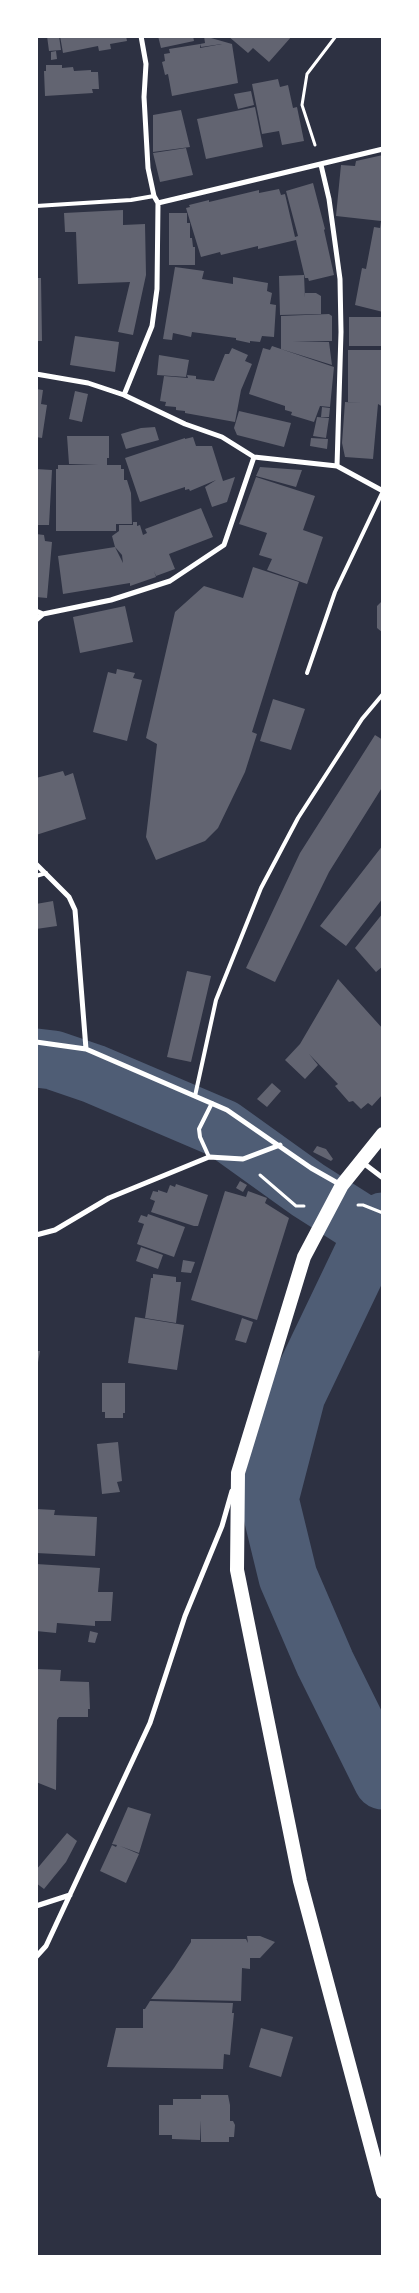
<!DOCTYPE html>
<html>
<head>
<meta charset="utf-8">
<style>
	body { margin:0 }
	#map { position:relative; width:419px; height:2293px; overflow:hidden; background:#2d3142; font-family:Jost,sans-serif }
	canvas { display:block }
	.frame { position:absolute; inset:0; border:38px solid #fff; pointer-events:none }
</style>
</head>
<body>
<div id="map">
<canvas width="419" height="2293"></canvas>
<div class="frame"></div>
</div>
<script>
const context = document.querySelector('canvas').getContext('2d');
context.lineJoin = 'round';
function toPath(rows) {
  const path = new Path2D();
  for (const r of rows) {
    path.moveTo(r[0], r[1]);
    for (let i = 2; i < r.length; i += 2) path.lineTo(r[i], r[i + 1]);
  }
  return path;
}
function strokePath(path, color, width, dash) {
  context.strokeStyle = color;
  context.lineWidth = width;
  context.lineCap = dash ? 'butt' : 'round';
  context.setLineDash(dash || []);
  context.stroke(path);
}
function fill(path, color) {
  context.fillStyle = color;
  context.fill(path, 'evenodd');
}
strokePath(toPath([
	[36,1058,53,1060,94,1074,223,1129,308,1190,374,1232],
	[383,1222,374,1232,296,1395,269,1499,288,1577,325,1663,383,1780]
]), '#4f5d75', 59);
fill(toPath([
	[47,36,59,36,61,50,49,51],
	[60,36,126,36,127,41,110,44,111,49,99,51,98,46,63,53],
	[158,36,193,36,194,41,161,48],
	[204,36,232,44,238,83,172,96,168,74,165,75,162,62,165,61,164,54,170,53,169,49,200,44,200,48,222,44,201,47,200,44,205,43],
	[228,36,292,36,269,62,253,48,248,53],
	[56,51,57,59,51,60,51,52],
	[46,65,62,65,62,68,73,67,74,71,91,70,91,72,98,72,99,89,92,89,93,93,45,96,44,71,46,71],
	[278,79,280,87,288,85,293,108,297,107,304,141,282,145,279,131,262,134,252,84],
	[251,91,254,105,238,109,234,94],
	[255,107,263,147,206,159,197,119],
	[181,110,190,147,153,152,153,115],
	[186,148,193,175,160,182,153,153],
	[383,155,383,312,355,305,362,268,366,269,374,227,380,228,381,221,336,216,341,165,355,166,356,161],
	[313,183,325,229,324,230,334,275,309,281,308,278,305,278,296,240,258,249,258,246,221,255,220,252,201,257,186,208,190,207,189,205,209,200,209,202,259,190,259,193,279,189,281,195,285,194,295,237,298,236,286,191],
	[123,210,123,225,145,224,146,275,133,335,118,332,130,282,78,284,76,232,65,232,64,213],
	[169,213,187,213,187,223,190,223,190,238,192,238,193,247,195,247,195,265,169,265],
	[175,267,204,271,202,279,233,284,233,277,268,283,267,291,272,293,270,304,276,305,274,337,262,336,260,342,250,341,250,343,236,340,236,338,192,332,191,337,173,333,172,340,163,339],
	[304,275,305,298,305,293,316,293,321,296,321,314,280,315,279,276],
	[36,278,41,278,42,341,36,341],
	[329,314,332,316,332,341,293,341,329,342,332,365,281,349,281,316],
	[349,317,383,317,383,346,349,346],
	[75,336,119,342,115,372,70,365],
	[272,346,334,367,330,407,320,406,314,422,291,415,292,412,285,410,285,406,249,394,263,348,270,350],
	[232,348,248,355,245,361,252,364,241,390,235,422,185,413,185,411,176,410,176,407,165,406,166,402,160,401,164,376,188,378,187,375,196,376,196,379,214,381,225,354,229,354],
	[348,350,383,350,383,407,378,404,373,459,345,457,342,443,345,402,362,403,348,402],
	[159,355,189,360,186,377,157,375],
	[36,389,43,390,41,404,47,405,42,438,36,437],
	[75,391,88,394,82,422,69,419],
	[322,407,330,408,329,417,321,417],
	[239,411,291,423,284,447,237,435,234,428],
	[317,417,329,418,326,438,313,436],
	[155,427,159,440,126,449,121,434,141,428],
	[67,436,109,436,109,458,107,458,107,465,121,465,121,469,124,469,124,480,127,480,131,493,132,524,116,524,116,531,56,531,56,469,58,469,58,465,98,465,69,464],
	[193,437,196,446,212,446,223,481,235,477,227,502,212,507,205,487,216,480,190,491,189,489,185,490,185,487,140,502,125,458,185,438,185,439],
	[311,438,328,439,327,449,310,446],
	[260,467,302,470,296,487,256,476],
	[36,469,52,470,49,525,36,525],
	[256,477,315,496,303,530,323,537,307,584,267,570,272,559,259,555,267,533,239,524],
	[201,508,213,537,169,554,175,569,156,576,154,571,156,577,130,586,130,583,63,594,58,556,115,547,123,563,122,555,115,547,112,536,119,531,119,525,133,525,133,522,137,522,137,526,140,525,143,535,147,533,145,529],
	[36,534,44,535,45,541,52,542,47,598,36,597],
	[253,567,299,582,252,732,257,734,245,772,218,828,205,841,156,860,146,837,157,744,146,738,175,612,204,586,243,598],
	[383,600,383,633,377,628,377,606],
	[125,606,133,642,80,653,73,617],
	[117,669,135,673,133,678,142,680,127,741,93,732,108,672,116,674],
	[273,699,305,709,291,750,260,741],
	[375,735,383,740,383,786,329,872,275,982,246,968,300,853],
	[63,771,65,776,73,773,86,819,36,835,36,778],
	[383,845,383,898,346,946,320,926],
	[53,901,57,926,36,929,36,904],
	[383,913,383,966,376,972,355,948],
	[187,971,211,976,191,1062,167,1057],
	[338,979,383,1029,383,1094,372,1106,368,1103,361,1109,353,1101,349,1102,335,1086,338,1084,309,1054,318,1065,305,1079,285,1060,300,1044],
	[272,1083,281,1091,267,1107,257,1099],
	[317,1146,326,1149,333,1159,331,1161,313,1152],
	[240,1181,247,1185,243,1192,236,1188],
	[176,1184,208,1195,198,1226,194,1226,151,1212,155,1201,150,1199,153,1191,158,1192,158,1190,167,1193,170,1185,175,1187],
	[225,1191,246,1197,248,1191,267,1198,265,1203,289,1218,257,1320,191,1300],
	[148,1214,185,1227,174,1257,137,1244,144,1224,138,1222,141,1215,147,1217],
	[141,1247,163,1255,158,1269,136,1261],
	[183,1260,195,1262,191,1273,181,1272],
	[153,1274,176,1277,176,1282,181,1282,176,1323,145,1318,151,1278,153,1278],
	[135,1317,184,1325,177,1370,128,1363],
	[242,1318,253,1322,246,1343,235,1340],
	[36,1351,40,1351,37,1368,36,1368],
	[102,1383,125,1383,125,1413,123,1413,123,1418,105,1418,105,1412,102,1412],
	[118,1442,122,1481,117,1482,120,1492,102,1494,97,1444],
	[36,1509,55,1510,54,1515,97,1517,95,1556,36,1553],
	[36,1564,100,1568,98,1592,113,1592,111,1621,95,1621,95,1626,57,1623,56,1633,36,1631],
	[90,1631,98,1633,95,1643,88,1642],
	[36,1669,61,1670,60,1681,89,1682,90,1709,88,1709,88,1717,59,1717,57,1720,56,1790,36,1782],
	[128,1807,151,1814,139,1853,120,1846,139,1854,126,1883,100,1871,112,1845,116,1847,117,1845,112,1844],
	[67,1833,77,1841,66,1862,44,1889,36,1883,36,1870],
	[247,1936,260,1936,275,1942,260,1958,250,1958,250,1969,242,1968,241,2001,151,1999,174,1968,191,1942,191,1939,246,1939,248,1943],
	[150,2001,233,2003,232,2013,234,2013,230,2055,224,2054,223,2069,107,2067,116,2028,143,2028,143,2009,145,2009],
	[261,2028,293,2037,281,2077,249,2067],
	[201,2095,228,2095,230,2105,230,2121,233,2121,235,2125,234,2137,229,2137,229,2142,201,2142,201,2120,200,2140,172,2139,172,2135,159,2135,159,2105,173,2105,173,2099,201,2099]
]), '#626471');
strokePath(toPath([
	[315,145,302,105,307,74,336,36],
	[260,1175,296,1206,304,1206],
	[358,1205,363,1205,383,1213]
]), '#fff', 3);
strokePath(toPath([
	[36,206,131,200,154,196],
	[307,673,335,592,383,491],
	[36,876,46,873],
	[195,1096,216,1000,261,888,298,818,362,719,383,694],
	[209,1157,200,1137,199,1129,212,1103]
]), '#fff', 4);
strokePath(toPath([
	[141,36,146,64,144,97,148,168,154,196,158,203,157,289,152,326,124,395,185,424,222,437,254,457,337,466,383,491],
	[321,165,329,199,340,279,341,332,337,466],
	[158,203,383,149],
	[36,374,88,383,124,395],
	[36,611,43,614],
	[36,620,43,614,111,600,170,581,224,545,254,457],
	[36,864,69,897,75,910,86,1049,227,1110,311,1168,341,1185],
	[36,1042,86,1049],
	[362,1162,383,1178],
	[36,1235,55,1230,109,1198,209,1157,243,1159,280,1145],
	[36,1906,70,1895],
	[36,1957,46,1946,150,1723,185,1616,222,1526,232,1491]
]), '#fff', 5);
strokePath(toPath([
	[383,1134,342,1185,304,1257,238,1473,237,1570,300,1881,383,2192]
]), '#fff', 14);
</script>
</body>
</html>
